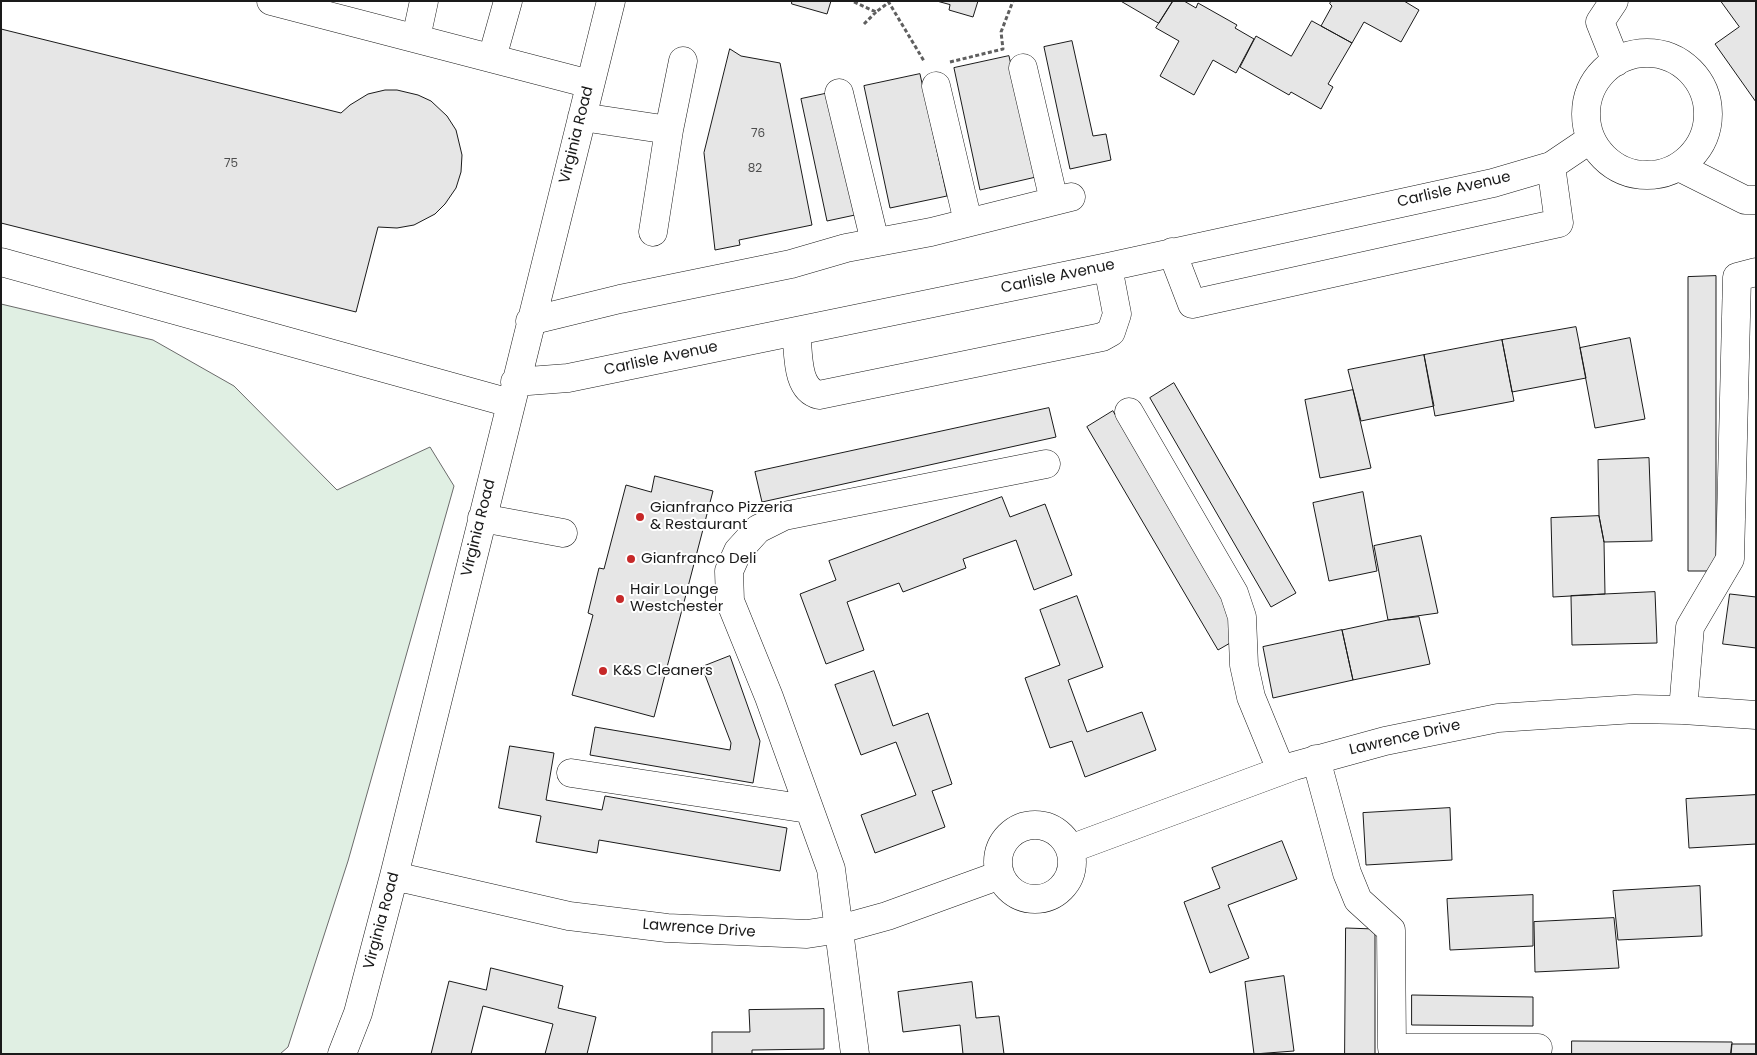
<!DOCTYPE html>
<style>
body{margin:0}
#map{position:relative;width:1757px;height:1055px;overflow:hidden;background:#fff;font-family:Poppins,sans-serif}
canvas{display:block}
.frame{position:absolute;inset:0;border:2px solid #1a1a1a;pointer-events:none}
</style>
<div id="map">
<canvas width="1757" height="1055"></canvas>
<div class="frame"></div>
</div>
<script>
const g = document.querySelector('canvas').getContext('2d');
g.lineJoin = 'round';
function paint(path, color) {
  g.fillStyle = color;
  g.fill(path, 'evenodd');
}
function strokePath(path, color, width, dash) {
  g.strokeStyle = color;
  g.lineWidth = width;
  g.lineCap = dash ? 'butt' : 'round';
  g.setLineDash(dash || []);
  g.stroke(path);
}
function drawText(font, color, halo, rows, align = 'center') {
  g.font = font + ' Poppins,sans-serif';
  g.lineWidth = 4;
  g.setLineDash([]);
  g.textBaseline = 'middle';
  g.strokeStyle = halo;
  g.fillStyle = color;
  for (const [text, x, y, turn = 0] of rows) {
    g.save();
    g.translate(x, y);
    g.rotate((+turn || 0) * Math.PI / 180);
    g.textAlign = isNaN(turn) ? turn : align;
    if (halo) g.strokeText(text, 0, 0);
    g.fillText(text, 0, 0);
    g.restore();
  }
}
const green = new Path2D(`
 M 1,304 L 153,340 L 234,386 L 337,490 L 430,447 L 454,486 L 348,861 L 288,1047 L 280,1054 L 1,1054 Z`);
paint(green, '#e0efe3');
strokePath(green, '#6a6a6a', 1);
const building = new Path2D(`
 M 792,1 L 831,1 L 827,14 L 792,4 Z
 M 937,1 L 978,1 L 973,17 L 949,10 L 950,5 Z
 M 1121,1 L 1173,1 L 1159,23 Z
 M 1173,1 L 1184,1 L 1196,8 L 1198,3 L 1237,25 L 1235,28 L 1254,39 L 1236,73 L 1213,60 L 1194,95 L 1160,76 L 1179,41 L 1156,28 Z
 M 1331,1 L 1404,1 L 1419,10 L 1401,42 L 1364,22 L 1352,43 L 1321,26 L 1332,6 L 1330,4 Z
 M 1721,1 L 1756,1 L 1756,102 L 1715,44 L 1739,27 Z
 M 1312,21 L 1352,43 L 1328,84 L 1333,87 L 1321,109 L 1291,92 L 1289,95 L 1240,67 L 1256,36 L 1291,56 Z
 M 1,29 L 341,113 L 350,105 L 368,94 L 385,90 L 397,90 L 418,95 L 431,101 L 447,116 L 456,130 L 462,155 L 461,172 L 456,188 L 445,204 L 435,214 L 414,225 L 397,228 L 378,227 L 356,312 L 1,223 Z
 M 1072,41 L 1093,136 L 1106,134 L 1111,160 L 1070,169 L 1044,47 Z
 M 730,49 L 741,56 L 780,63 L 812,225 L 739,240 L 740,245 L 715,250 L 704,153 Z
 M 1009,56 L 1036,177 L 980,190 L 954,68 Z
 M 920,74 L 947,196 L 890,208 L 864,86 Z
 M 829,93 L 855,215 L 827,221 L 801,99 Z
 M 1716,276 L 1716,571 L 1688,571 L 1688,277 Z
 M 1576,327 L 1586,378 L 1512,392 L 1502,340 Z
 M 1630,338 L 1645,419 L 1595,428 L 1580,348 Z
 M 1502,340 L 1514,401 L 1435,416 L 1424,355 Z
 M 1424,355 L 1434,406 L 1361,421 L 1348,370 Z
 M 1174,383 L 1296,593 L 1271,607 L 1150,398 Z
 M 1353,390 L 1371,468 L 1320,478 L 1305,400 Z
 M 1049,408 L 1056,437 L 762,502 L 755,472 Z
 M 1113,411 L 1236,621 L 1237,639 L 1218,650 L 1087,427 Z
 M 1649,458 L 1652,541 L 1604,542 L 1599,516 L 1598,460 Z
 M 655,476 L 713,491 L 654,717 L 572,695 L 593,615 L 588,613 L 599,568 L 604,569 L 626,485 L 651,492 Z
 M 1363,492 L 1377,571 L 1329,581 L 1313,503 Z
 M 1002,497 L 1010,517 L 1045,504 L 1072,575 L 1034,590 L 1016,540 L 963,559 L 966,568 L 903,592 L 899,583 L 847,602 L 864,650 L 826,664 L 800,594 L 836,580 L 829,561 Z
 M 1599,516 L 1604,542 L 1605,594 L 1553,597 L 1551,518 Z
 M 1421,536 L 1438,613 L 1388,620 L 1374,546 Z
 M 1655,592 L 1657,643 L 1572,645 L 1571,596 Z
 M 1730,594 L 1756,597 L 1756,648 L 1723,644 Z
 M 1077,596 L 1103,667 L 1068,680 L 1087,732 L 1142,712 L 1156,750 L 1085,777 L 1072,741 L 1050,748 L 1025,678 L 1060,665 L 1040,610 Z
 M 1419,617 L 1430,664 L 1353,680 L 1342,630 L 1388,620 Z
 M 1342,630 L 1353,680 L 1273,698 L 1263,647 Z
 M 730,656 L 760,741 L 753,783 L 590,755 L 595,727 L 730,750 L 731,743 L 702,667 Z
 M 874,671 L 893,726 L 928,713 L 952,784 L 932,791 L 945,827 L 875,853 L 861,815 L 916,795 L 896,742 L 861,755 L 835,685 Z
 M 510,746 L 554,753 L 546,800 L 602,810 L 605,796 L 787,828 L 780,871 L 599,840 L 597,853 L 536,842 L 541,816 L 499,808 Z
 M 1756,795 L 1756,844 L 1689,848 L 1686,799 Z
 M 1450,808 L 1452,860 L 1366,865 L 1363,813 Z
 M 1282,841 L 1297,879 L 1228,905 L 1249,958 L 1210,973 L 1184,902 L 1220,888 L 1212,868 Z
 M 1700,886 L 1702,936 L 1618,940 L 1613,891 Z
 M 1533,895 L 1533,946 L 1450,950 L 1447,899 Z
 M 1614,918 L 1619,968 L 1535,972 L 1534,922 Z
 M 1346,928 L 1375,929 L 1375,1054 L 1345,1054 Z
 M 491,968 L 563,986 L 558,1008 L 596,1017 L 587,1054 L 545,1054 L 553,1024 L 483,1006 L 471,1054 L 431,1054 L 449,981 L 486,990 Z
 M 1284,976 L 1294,1051 L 1254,1054 L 1245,982 Z
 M 972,982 L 976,1018 L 999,1016 L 1004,1054 L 963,1054 L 960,1025 L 903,1032 L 898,992 Z
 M 1412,995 L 1533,997 L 1533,1026 L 1412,1025 Z
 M 824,1009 L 824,1049 L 752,1050 L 752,1054 L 712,1054 L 712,1032 L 750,1032 L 749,1010 Z
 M 1572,1041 L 1732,1042 L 1732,1044 L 1731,1054 L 1572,1054 Z
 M 1732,1044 L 1756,1044 L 1756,1054 L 1731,1054 Z`);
paint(building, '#e6e6e6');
strokePath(building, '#1a1a1a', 1);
const minor = new Path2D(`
 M 271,1 L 590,84
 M 1614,1 L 1600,22 L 1616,62
 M 416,38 L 424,1
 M1586 114a61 61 0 1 1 122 0a61 61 0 1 1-122 0Z
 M 492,58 L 508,1
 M 1023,68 L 1054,201
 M 936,86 L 968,222
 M 839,93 L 875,242
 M 582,117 L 669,130 L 653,232
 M 669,130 L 683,61
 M 1679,167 L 1745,200 L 1756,200
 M 1172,252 L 1192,304 L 1559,223 L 1551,166
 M 1,262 L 510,403
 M 530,321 L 620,299 L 791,264 L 846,248 L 931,232 L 1071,197
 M 796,331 C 799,351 795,389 819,395 L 1102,337 L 1111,332 L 1117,314 L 1108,267
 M 515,382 L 568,378 L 1108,267 L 1493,183 L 1551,166 L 1591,139
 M 1129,412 L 1234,593 L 1242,617 L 1244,665 L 1251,697 L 1281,770
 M 482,518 L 563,533
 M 1683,710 L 1690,627 L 1730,559 L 1737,277 L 1756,272
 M 1316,759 L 1347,873 L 1358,900 L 1391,930 L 1392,1048 L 1538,1048
 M 571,773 L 808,809
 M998 862a37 37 0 1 1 74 0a37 37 0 1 1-74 0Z
 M 1070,849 L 1294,766 L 1385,741 L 1498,718 L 1635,709 L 1683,710 L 1756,715
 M 394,876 L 569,916 L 667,928 L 807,934 L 840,929 L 887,916 L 1000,875
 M 342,1054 L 358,1013 L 394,876 L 611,1
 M 855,1054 L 831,869 L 769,697 L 730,601 L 729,571 L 738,551 L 758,529 L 784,516 L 1046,464`);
strokePath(minor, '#1a1a1a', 29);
strokePath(new Path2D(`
 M 888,1 L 924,61
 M 854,2 L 876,12 L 888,3
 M 864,24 L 876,12
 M 950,62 L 1003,49 L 1001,32 L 1013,1`), '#5f5f5f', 3, [4, 2.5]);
strokePath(minor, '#fff', 28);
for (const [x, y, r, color] of [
 [640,517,5,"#c62828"],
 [631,559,5,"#c62828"],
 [620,599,5,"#c62828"],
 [603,671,5,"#c62828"]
]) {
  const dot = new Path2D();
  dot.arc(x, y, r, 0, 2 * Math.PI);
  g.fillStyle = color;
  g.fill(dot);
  strokePath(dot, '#fff', 2);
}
drawText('12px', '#4d4d4d', null, [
 ["76",758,134],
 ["75",231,164],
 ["82",755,169]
]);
drawText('15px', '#1a1a1a', '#fff', [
 ["Virginia Road",577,135,-76],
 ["Carlisle Avenue",1454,190,-13],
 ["Carlisle Avenue",1058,277,-12],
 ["Carlisle Avenue",661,359,-12],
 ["Virginia Road",479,528,-76],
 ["Lawrence Drive",1405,738,-13],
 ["Virginia Road",382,921,-75],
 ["Lawrence Drive",699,929,4]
]);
drawText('15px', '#1a1a1a', '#fff', [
 ["Gianfranco Pizzeria",650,508],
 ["& Restaurant",650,525],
 ["Gianfranco Deli",641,559],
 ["Hair Lounge",630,590],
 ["Westchester",630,607],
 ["K&S Cleaners",613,671]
], 'left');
</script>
